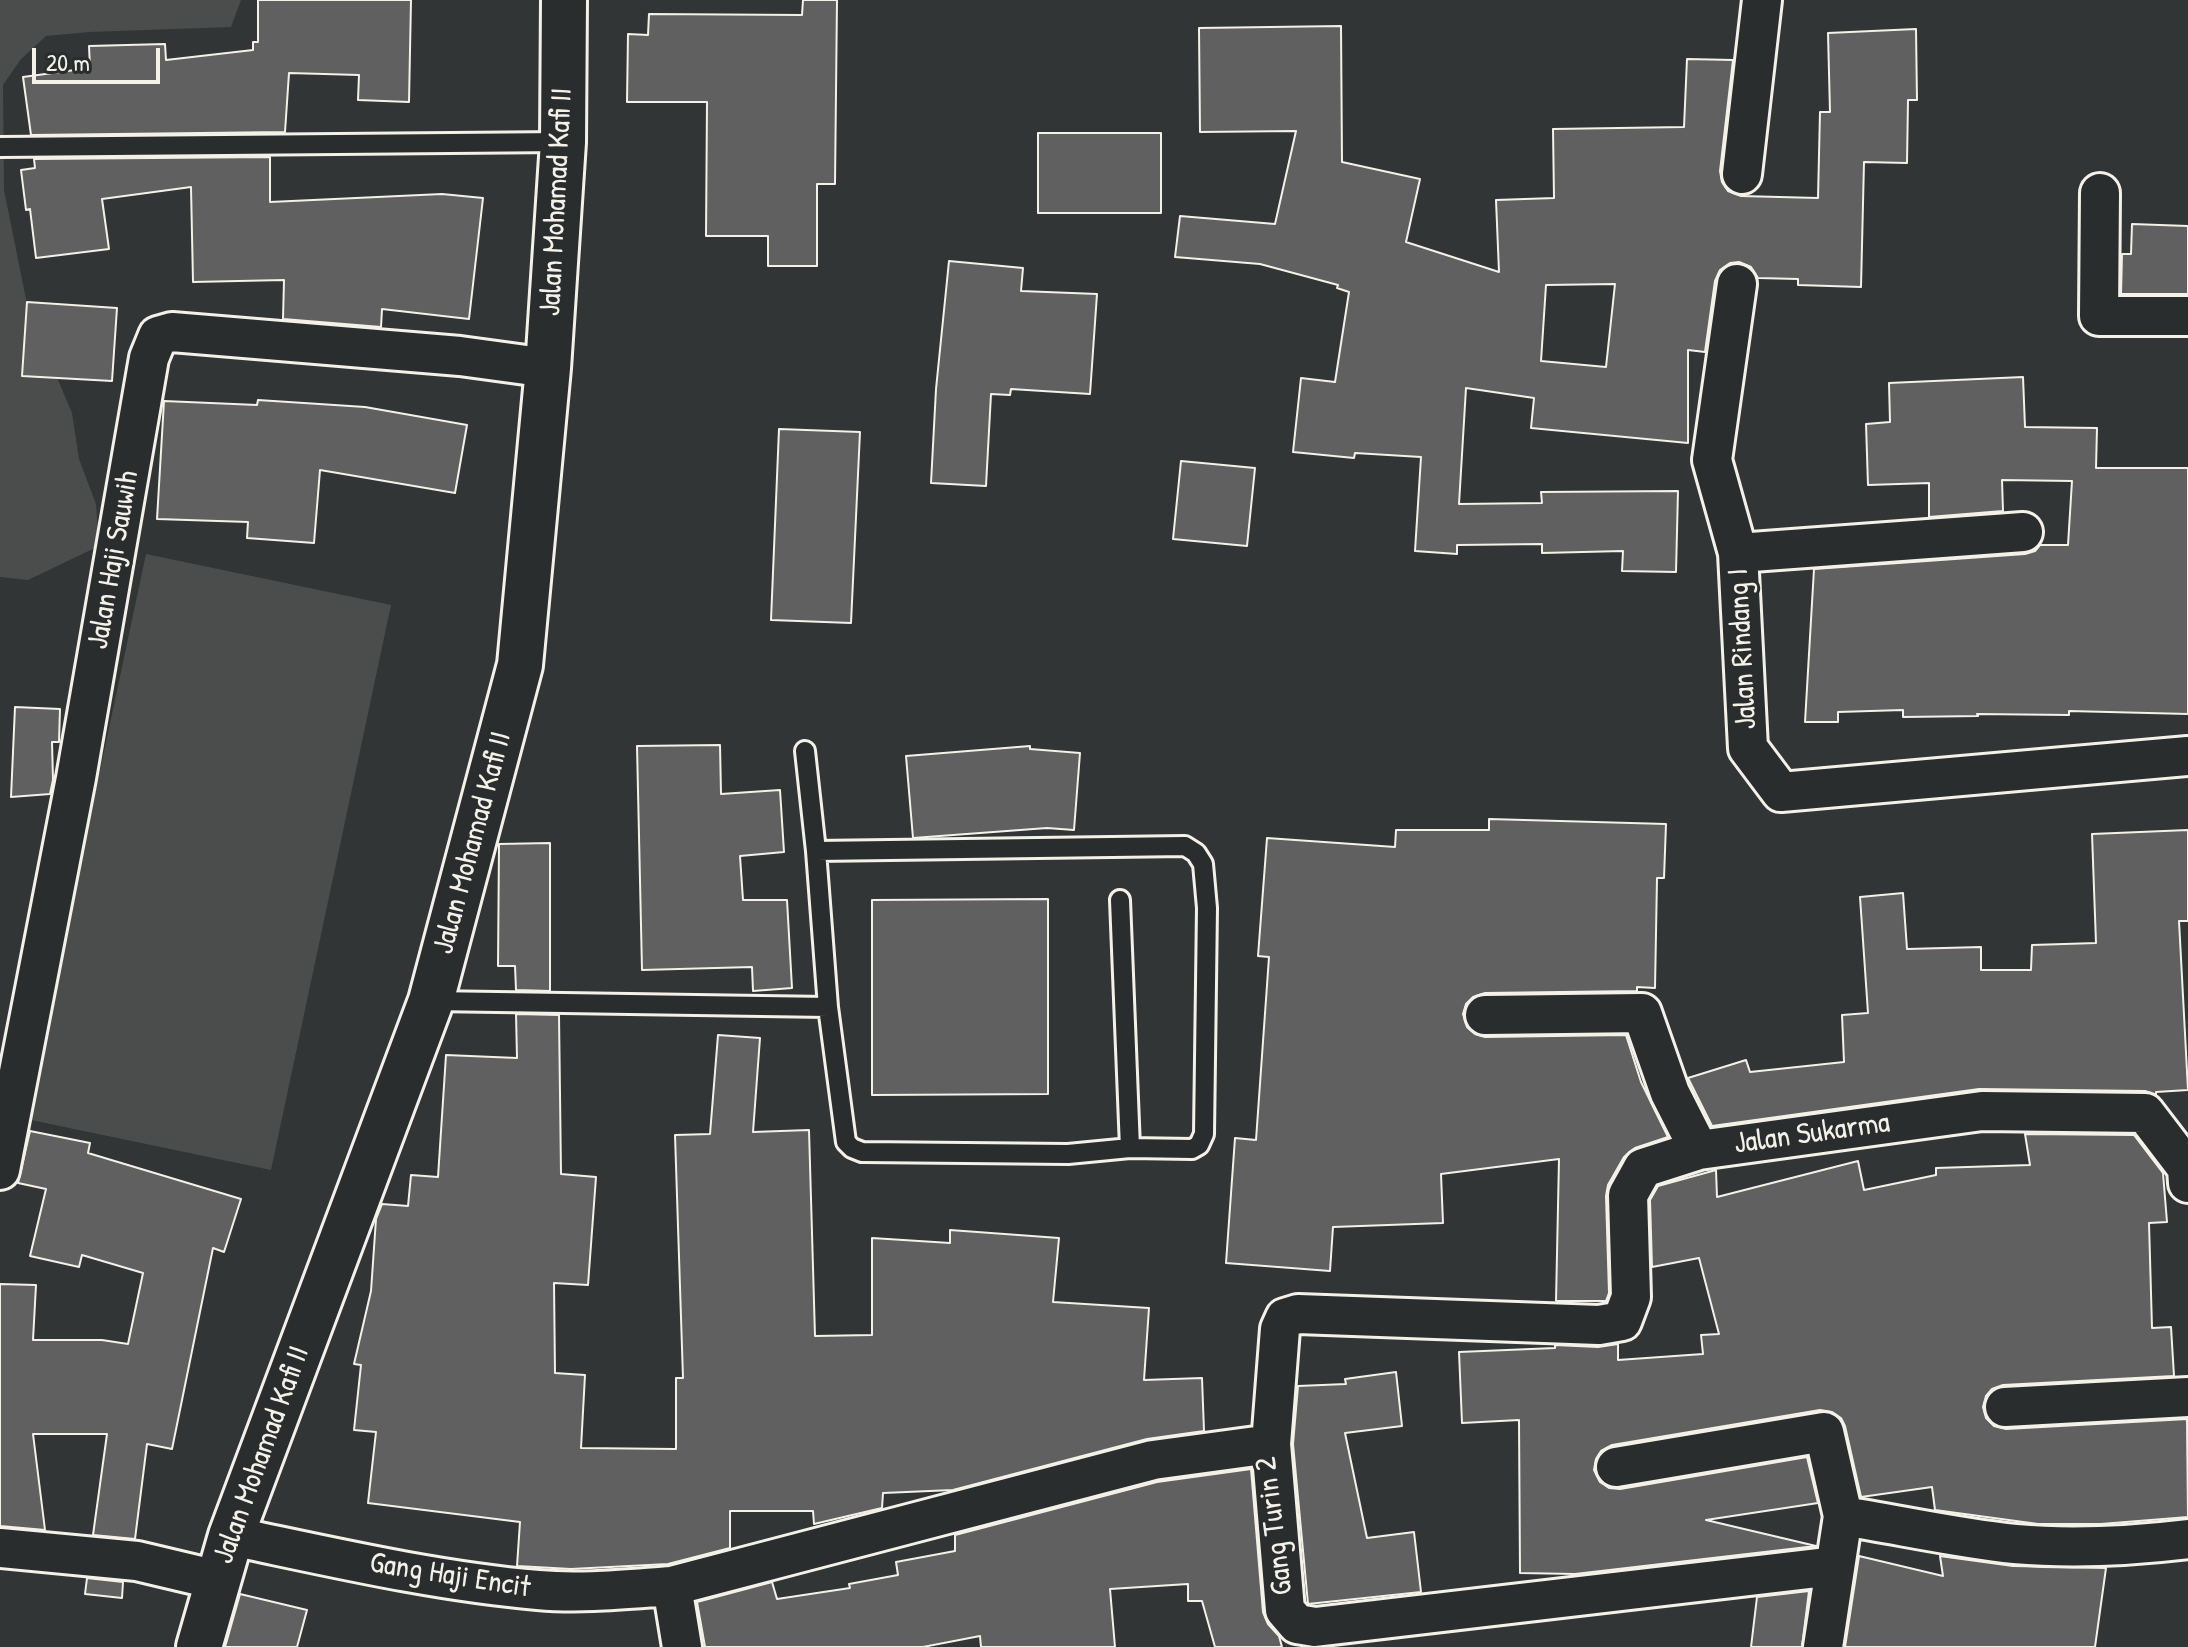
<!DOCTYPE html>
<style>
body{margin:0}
#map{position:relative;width:2188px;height:1647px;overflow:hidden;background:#323535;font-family:"Patrick Hand",sans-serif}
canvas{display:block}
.scale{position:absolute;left:32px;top:48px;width:128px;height:36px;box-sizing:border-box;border:4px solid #f4f1e8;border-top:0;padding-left:10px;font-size:24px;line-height:28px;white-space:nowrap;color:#f4f1e8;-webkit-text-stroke:6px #2a2d2e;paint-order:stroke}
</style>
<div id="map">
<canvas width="2188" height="1647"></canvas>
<div class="scale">20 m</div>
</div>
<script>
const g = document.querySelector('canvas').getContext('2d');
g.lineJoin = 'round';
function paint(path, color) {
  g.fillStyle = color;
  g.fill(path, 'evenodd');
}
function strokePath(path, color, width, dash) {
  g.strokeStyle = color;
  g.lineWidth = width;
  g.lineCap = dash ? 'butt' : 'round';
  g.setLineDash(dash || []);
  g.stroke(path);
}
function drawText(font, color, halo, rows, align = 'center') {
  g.font = font + ' "Patrick Hand",sans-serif';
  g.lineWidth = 6;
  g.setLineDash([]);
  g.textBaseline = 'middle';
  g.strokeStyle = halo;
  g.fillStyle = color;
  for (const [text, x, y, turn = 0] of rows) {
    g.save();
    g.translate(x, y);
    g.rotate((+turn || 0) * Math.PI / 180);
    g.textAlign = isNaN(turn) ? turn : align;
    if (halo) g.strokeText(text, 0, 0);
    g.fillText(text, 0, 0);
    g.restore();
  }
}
paint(new Path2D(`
 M 0,0 L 241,0 L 231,27 L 89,32 L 46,36 L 21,59 L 3,85 L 4,190 L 28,309 L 72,413 L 79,459 L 96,504 L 99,546 L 28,580 L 0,577 Z
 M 146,554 L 391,605 L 271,1170 L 26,1119 Z`), '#4b4d4c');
const building = new Path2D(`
 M 258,0 L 411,0 L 409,102 L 358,100 L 359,75 L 289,73 L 285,132 L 31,135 L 23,77 L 90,68 L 89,46 L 165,44 L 166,60 L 253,50 L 253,42 L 258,42 Z
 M 803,0 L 837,0 L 835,184 L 817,184 L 817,266 L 768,266 L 768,236 L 706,236 L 707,102 L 627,102 L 628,34 L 648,35 L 649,14 L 802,15 Z
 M 1341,26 L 1342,162 L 1420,179 L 1406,242 L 1499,272 L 1496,200 L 1554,198 L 1553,129 L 1684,127 L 1687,59 L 1733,60 L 1720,171 L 1722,182 L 1728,191 L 1741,196 L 1818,198 L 1820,112 L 1830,112 L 1828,33 L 1916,29 L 1917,100 L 1908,100 L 1907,163 L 1864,162 L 1861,287 L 1798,285 L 1798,279 L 1758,278 L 1751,267 L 1739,262 L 1730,263 L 1720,270 L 1715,281 L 1705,352 L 1688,350 L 1688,443 L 1531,428 L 1534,398 L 1466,388 L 1459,504 L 1542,503 L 1541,492 L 1678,491 L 1676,572 L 1622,571 L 1623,551 L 1542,553 L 1542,544 L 1457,545 L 1457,554 L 1415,551 L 1421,457 L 1355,453 L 1354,458 L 1293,452 L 1301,378 L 1335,382 L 1349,292 L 1337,288 L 1338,285 L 1260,264 L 1175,257 L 1180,216 L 1275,224 L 1296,131 L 1200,132 L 1199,28 ZM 1615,284 L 1606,367 L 1541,361 L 1546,285 Z
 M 1038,133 L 1161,133 L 1161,213 L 1038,213 Z
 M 270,157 L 270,202 L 442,194 L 483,198 L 469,319 L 382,309 L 381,327 L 283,319 L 284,280 L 193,282 L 191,187 L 102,199 L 109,249 L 36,258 L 30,209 L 26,210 L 21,170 L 35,168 L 34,159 Z
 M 2132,224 L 2188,226 L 2188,294 L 2121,294 L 2122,254 L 2131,254 Z
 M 949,261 L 1023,268 L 1021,291 L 1097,294 L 1090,394 L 1011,389 L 1010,395 L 991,394 L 986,486 L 931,483 L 936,389 Z
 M 27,302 L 117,308 L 112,381 L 22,376 Z
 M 2023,377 L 2025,427 L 2097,428 L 2096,468 L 2188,468 L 2188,714 L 2069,711 L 2069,715 L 1977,714 L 1978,716 L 1903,717 L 1903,710 L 1838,712 L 1838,722 L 1805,722 L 1814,569 L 2025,554 L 2035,551 L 2040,545 L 2068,545 L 2072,481 L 2002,480 L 2003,511 L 1929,517 L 1929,483 L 1868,485 L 1866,424 L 1890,422 L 1889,383 Z
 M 258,400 L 365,407 L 467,425 L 455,493 L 320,470 L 314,543 L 247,538 L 248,522 L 157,519 L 164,401 L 257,405 Z
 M 779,429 L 860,432 L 851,623 L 771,620 Z
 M 1181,461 L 1255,468 L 1247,546 L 1173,539 Z
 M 15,707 L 60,709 L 59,742 L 52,742 L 53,780 L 50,794 L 11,797 Z
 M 720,745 L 721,794 L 780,790 L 784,852 L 740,856 L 743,900 L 787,900 L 792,988 L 753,991 L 752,967 L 642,970 L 637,746 Z
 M 1030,746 L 1030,749 L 1080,753 L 1074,830 L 1047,828 L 913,838 L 906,756 Z
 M 1489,819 L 1666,824 L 1664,878 L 1657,878 L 1655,988 L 1637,987 L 1637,991 L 1485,993 L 1473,997 L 1466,1004 L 1463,1014 L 1467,1027 L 1475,1034 L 1485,1037 L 1626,1035 L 1641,1082 L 1668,1137 L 1635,1148 L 1624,1157 L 1608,1185 L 1606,1196 L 1609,1293 L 1606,1301 L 1556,1301 L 1559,1159 L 1441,1174 L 1443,1223 L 1333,1227 L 1330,1271 L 1226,1263 L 1235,1138 L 1256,1140 L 1269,957 L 1258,956 L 1267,838 L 1395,847 L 1396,830 L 1489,830 Z
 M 2188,830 L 2188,921 L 2179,921 L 2188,1090 L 2156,1092 L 2156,1095 L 2145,1091 L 1979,1089 L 1712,1126 L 1688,1078 L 1746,1060 L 1750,1072 L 1844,1062 L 1842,1015 L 1868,1013 L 1860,897 L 1903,893 L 1907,949 L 1981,947 L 1981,970 L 2031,970 L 2032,945 L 2096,943 L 2092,834 Z
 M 550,843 L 550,991 L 516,990 L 515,966 L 498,966 L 499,844 Z
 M 1048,899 L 1048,1094 L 872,1095 L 872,900 Z
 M 516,1014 L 559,1015 L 561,1174 L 596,1177 L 588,1285 L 554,1283 L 555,1373 L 585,1375 L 581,1448 L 676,1449 L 676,1378 L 683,1378 L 675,1135 L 710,1134 L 718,1035 L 760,1038 L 753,1132 L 809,1130 L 815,1336 L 872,1335 L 872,1238 L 950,1243 L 950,1230 L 1059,1238 L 1053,1302 L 1149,1308 L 1144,1380 L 1202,1378 L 1204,1431 L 1147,1439 L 953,1490 L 883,1493 L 882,1508 L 814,1524 L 813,1511 L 730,1511 L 730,1548 L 668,1564 L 571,1569 L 517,1566 L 520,1522 L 368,1503 L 376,1432 L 354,1430 L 361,1365 L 354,1364 L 371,1291 L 376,1219 L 382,1204 L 408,1206 L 411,1175 L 438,1177 L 446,1055 L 517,1058 Z
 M 30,1131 L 90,1143 L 88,1153 L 241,1199 L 224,1252 L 213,1248 L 172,1449 L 147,1444 L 135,1539 L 93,1535 L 107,1434 L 33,1434 L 45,1530 L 0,1526 L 0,1284 L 36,1285 L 33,1340 L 102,1340 L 128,1344 L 143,1273 L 82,1255 L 79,1267 L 30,1256 L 46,1189 L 18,1183 Z
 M 2025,1134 L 2134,1135 L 2163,1173 L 2167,1222 L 2149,1223 L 2152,1328 L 2171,1327 L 2174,1376 L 2003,1385 L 1992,1389 L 1986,1396 L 1983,1407 L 1986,1418 L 1994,1426 L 2006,1429 L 2187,1419 L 2188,1517 L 2101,1524 L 2038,1524 L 1935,1510 L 1932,1487 L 1861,1497 L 1845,1426 L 1841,1418 L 1832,1412 L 1820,1410 L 1612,1445 L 1601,1451 L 1596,1459 L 1594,1470 L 1600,1482 L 1609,1488 L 1620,1489 L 1807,1457 L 1818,1503 L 1706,1520 L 1816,1546 L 1575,1574 L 1520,1573 L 1519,1420 L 1462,1423 L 1459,1352 L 1555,1348 L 1555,1345 L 1598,1347 L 1618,1344 L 1618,1360 L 1703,1354 L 1701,1335 L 1719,1334 L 1699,1258 L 1652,1267 L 1650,1200 L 1658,1186 L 1716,1170 L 1717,1197 L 1858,1161 L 1864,1190 L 1936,1175 L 1936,1168 L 2030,1165 Z
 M 1396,1372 L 1402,1426 L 1345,1433 L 1367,1538 L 1414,1532 L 1421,1592 L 1308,1604 L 1293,1444 L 1298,1386 L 1346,1384 L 1345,1379 Z
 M 1251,1469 L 1263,1612 L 1268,1624 L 1279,1636 L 1282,1647 L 1215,1647 L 1202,1601 L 1188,1601 L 1188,1584 L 1110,1589 L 1115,1647 L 981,1647 L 980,1636 L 923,1647 L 705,1647 L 697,1602 L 772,1582 L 777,1599 L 850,1588 L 849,1584 L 898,1575 L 896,1562 L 955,1551 L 955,1535 L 1157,1482 Z
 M 1859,1556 L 1943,1576 L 1940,1556 L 2013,1566 L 2106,1568 L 2095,1647 L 1845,1647 Z
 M 87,1578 L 123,1582 L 122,1598 L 85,1594 Z
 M 1809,1591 L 1802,1647 L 1751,1647 L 1757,1597 Z
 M 240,1594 L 307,1610 L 297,1647 L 225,1647 Z`);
paint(building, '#5f605f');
strokePath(building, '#f4f1e8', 2);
const lane = new Path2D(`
 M 0,147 L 563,142
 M 805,751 L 816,851 L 828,1007 L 846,1142 L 852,1148 L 862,1152 L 1068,1154 L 1130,1148 L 1120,900
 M 816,851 L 1185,846 L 1196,853 L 1203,864 L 1207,908 L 1204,1134 L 1199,1145 L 1192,1149 L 1130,1148
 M 431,1001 L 828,1007`);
const street = new Path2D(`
 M 1742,174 L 1762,0
 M 2100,193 L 2099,316 L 2188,316
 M 1737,284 L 1712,460 L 1738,553 L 1748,748 L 1781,792 L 2188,756
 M 1738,553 L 2023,532
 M 1485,1015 L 1642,1013 L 1670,1093 L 1699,1150 L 1982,1111 L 2145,1113 L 2187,1168 L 2188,1183
 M 0,1170 L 76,778 L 149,358 L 158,336 L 172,332 L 460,356 L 548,368
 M 2005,1407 L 2188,1397
 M 1271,1444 L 1280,1329 L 1285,1318 L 1298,1314 L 1599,1325 L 1622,1321 L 1631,1297 L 1628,1195 L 1643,1168 L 1699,1150
 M 1616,1467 L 1824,1432 L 1843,1516 L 1823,1647
 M 1843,1516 C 1900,1525 1957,1538 2015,1544 C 2073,1549 2130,1546 2188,1539
 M 231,1536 C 332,1557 434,1581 538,1590 C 582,1594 628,1589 672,1586 L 1153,1460 L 1271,1444 L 1285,1610 L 1297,1624 L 1315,1627 L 1835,1566
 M 0,1548 L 137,1561 L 217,1580
 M 672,1586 L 682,1647`);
const secondary = new Path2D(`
 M 199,1647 L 231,1536 L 431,1001 L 520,665 L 548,368 L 563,142 L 564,0`);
strokePath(lane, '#f4f1e8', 24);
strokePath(street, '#f4f1e8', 44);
strokePath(secondary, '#f4f1e8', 50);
strokePath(lane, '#2a2d2e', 18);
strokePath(street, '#2a2d2e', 38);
strokePath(secondary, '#2a2d2e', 44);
drawText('30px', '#f4f1e8', '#2a2d2e', [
 ["Jalan Mohamad Kafi II",557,202,-87],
 ["Jalan Haji Sauwih",114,560,-80],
 ["Jalan Rindang I",1743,649,-93],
 ["Jalan Mohamad Kafi II",473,843,-75],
 ["Jalan Sukarma",1812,1134,-8],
 ["Jalan Mohamad Kafi II",262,1455,-70],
 ["Gang Turin 2",1275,1526,-97],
 ["Gang Haji Encit",450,1576,9]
]);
</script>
